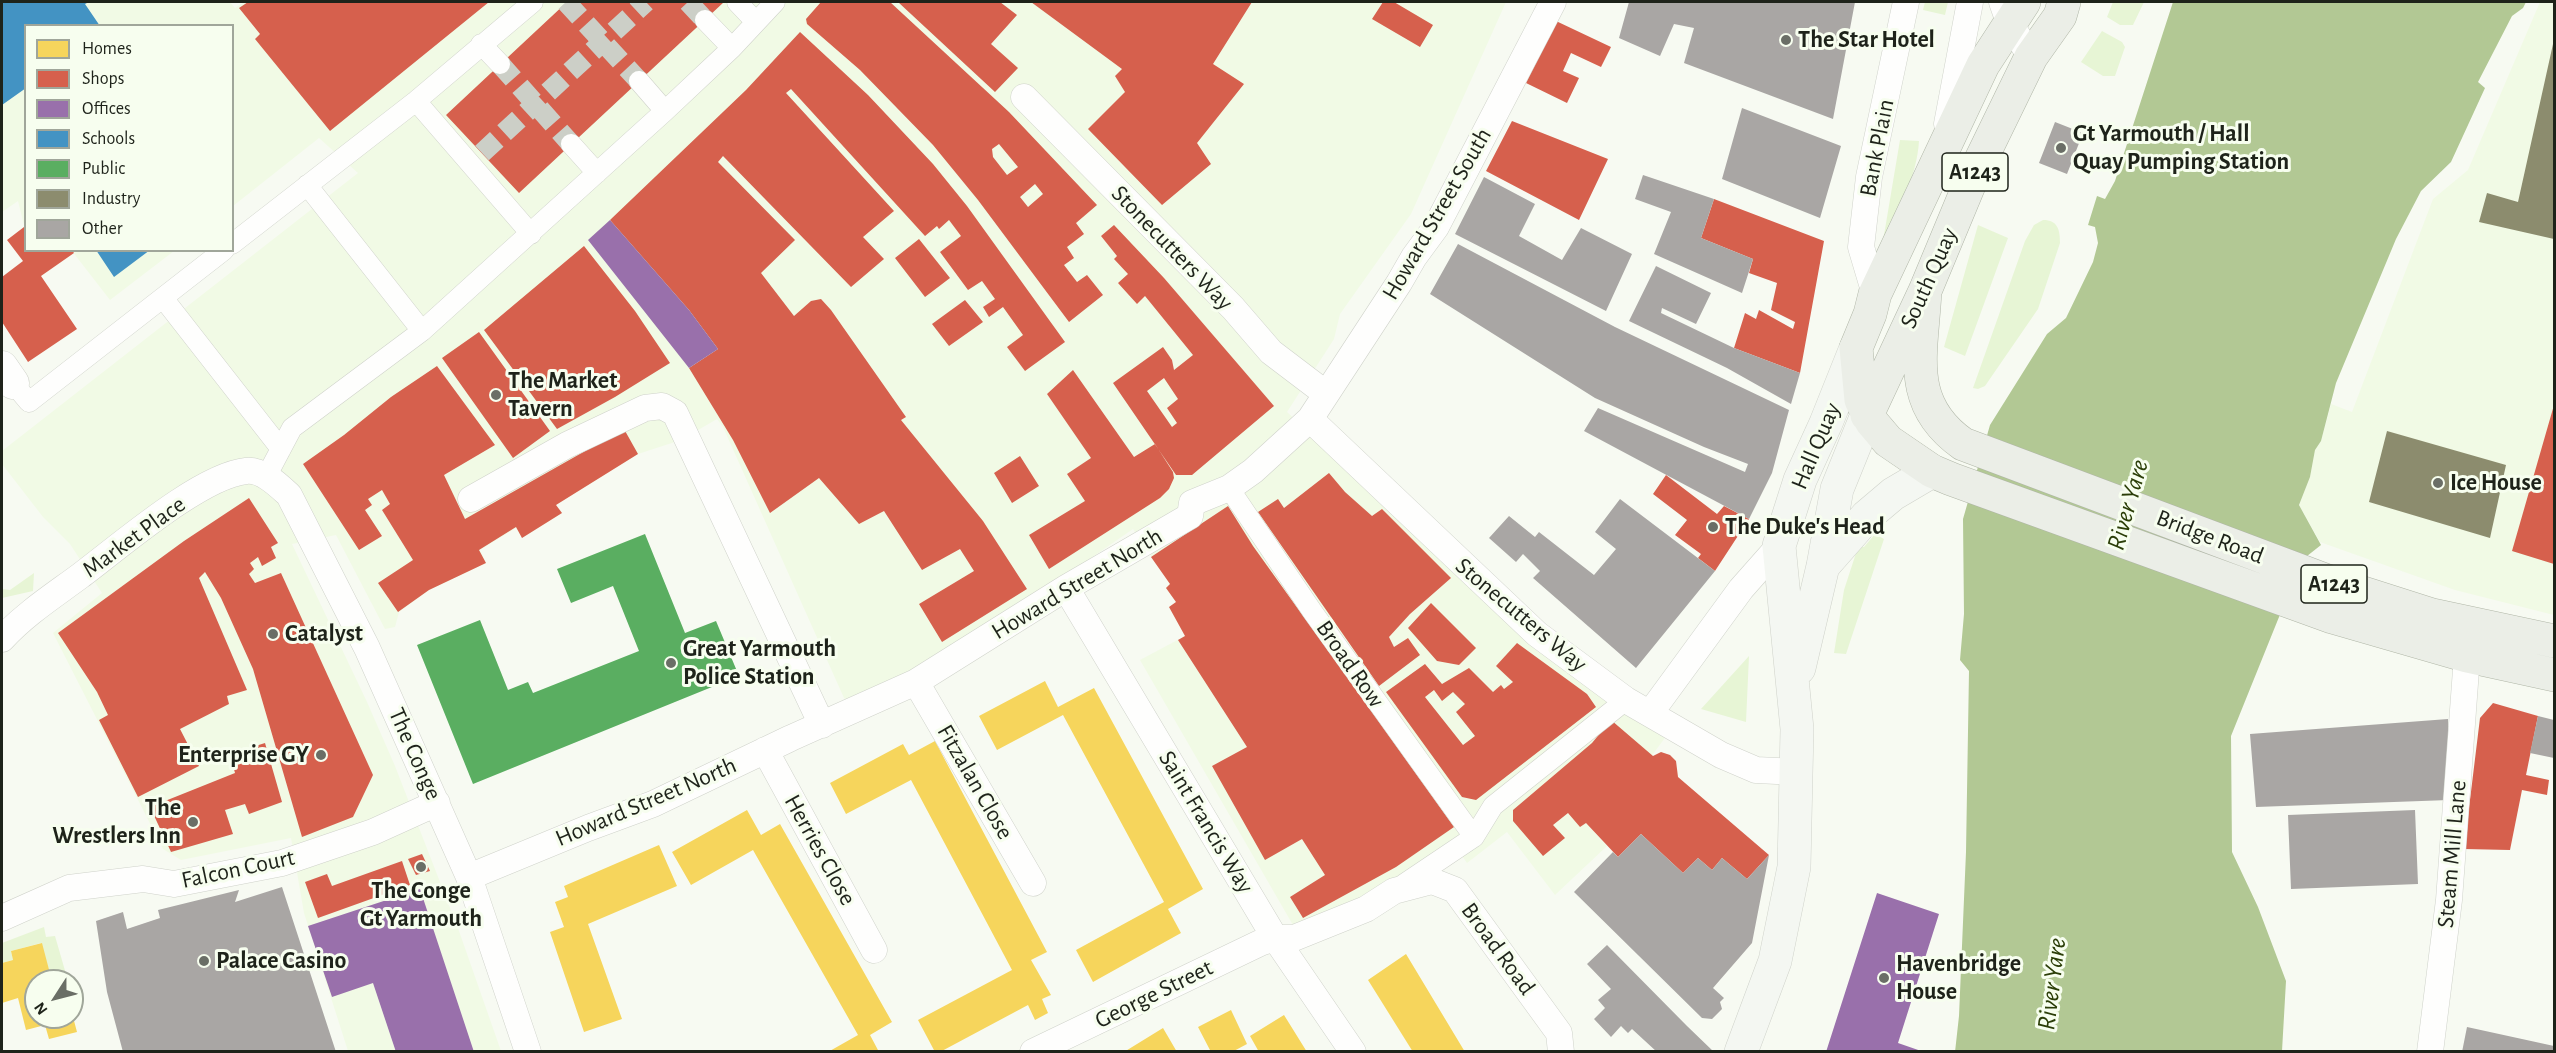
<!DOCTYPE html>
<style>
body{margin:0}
#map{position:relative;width:2556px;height:1053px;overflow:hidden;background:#f7faf2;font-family:"Alegreya Sans",sans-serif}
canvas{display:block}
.frame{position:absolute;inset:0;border:3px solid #1e231a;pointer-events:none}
.legend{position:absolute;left:24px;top:24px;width:210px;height:228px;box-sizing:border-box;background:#f7feef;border:2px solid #a0a69a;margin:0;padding:8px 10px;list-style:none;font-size:18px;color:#1e231a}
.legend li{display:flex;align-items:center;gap:12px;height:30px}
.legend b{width:30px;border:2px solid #a0a69a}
.north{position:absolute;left:24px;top:969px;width:60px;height:60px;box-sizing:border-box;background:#f7feef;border:2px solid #a0a69a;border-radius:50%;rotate:234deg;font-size:16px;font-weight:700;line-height:24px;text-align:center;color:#1e231a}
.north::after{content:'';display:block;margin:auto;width:21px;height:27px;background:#6a6e66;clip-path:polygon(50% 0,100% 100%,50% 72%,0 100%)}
</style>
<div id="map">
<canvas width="2556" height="1053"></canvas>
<div class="frame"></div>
<ul class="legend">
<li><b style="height:16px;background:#f6d55c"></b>Homes</li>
<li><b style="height:16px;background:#d6604d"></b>Shops</li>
<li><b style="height:16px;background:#9970ab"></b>Offices</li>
<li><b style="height:16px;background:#4393c3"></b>Schools</li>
<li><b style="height:16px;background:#5aae61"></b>Public</li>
<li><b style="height:16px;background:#8c8c6e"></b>Industry</li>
<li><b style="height:16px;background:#a9a6a4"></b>Other</li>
</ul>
<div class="north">N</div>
</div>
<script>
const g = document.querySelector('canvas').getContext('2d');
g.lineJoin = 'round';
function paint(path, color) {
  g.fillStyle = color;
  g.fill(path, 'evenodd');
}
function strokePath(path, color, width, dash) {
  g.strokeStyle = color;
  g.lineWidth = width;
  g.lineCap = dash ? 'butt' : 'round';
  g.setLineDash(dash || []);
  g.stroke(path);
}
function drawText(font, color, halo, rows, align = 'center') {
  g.font = font + ' "Alegreya Sans",sans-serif';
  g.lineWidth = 6;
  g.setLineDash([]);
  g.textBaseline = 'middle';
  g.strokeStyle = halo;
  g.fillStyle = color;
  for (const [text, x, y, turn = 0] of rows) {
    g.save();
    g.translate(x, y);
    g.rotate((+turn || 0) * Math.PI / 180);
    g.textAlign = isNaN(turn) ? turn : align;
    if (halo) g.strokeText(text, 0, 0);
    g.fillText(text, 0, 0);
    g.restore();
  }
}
paint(new Path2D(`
 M 2,2 L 230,2 L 235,8 L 244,2 L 1506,2 L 1411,214 L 1340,314 L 1334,339 L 1287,412 L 1315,438 L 1667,735 L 1631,784 L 1586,823 L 1607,846 L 1555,895 L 1507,832 L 1467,863 L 1451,840 L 1422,863 L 1309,933 L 1297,932 L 1140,660 L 1185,636 L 1169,607 L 1176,602 L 1166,588 L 1170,584 L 1133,529 L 1026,603 L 852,704 L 844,698 L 723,427 L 717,419 L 681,440 L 638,454 L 556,505 L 562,513 L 522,538 L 516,528 L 480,550 L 486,563 L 429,590 L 399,612 L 395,627 L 385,629 L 336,535 L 292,544 L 367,702 L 395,766 L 459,931 L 501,1051 L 348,1051 L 304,913 L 291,838 L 181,860 L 163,849 L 53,633 L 102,593 L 70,544 L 43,517 L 2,464 L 2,451 L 358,173 L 319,138 L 233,206 L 232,26 L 26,26 L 25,229 L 18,201 L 2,212 Z
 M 2540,2 L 2554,2 L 2554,615 L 2455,590 L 2320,542 L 2299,505 L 2310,477 L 2315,450 L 2321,441 L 2331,404 L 2352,412 L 2433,199 L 2468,170 Z
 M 72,251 L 174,251 L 110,300 Z`), '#f1fae5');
paint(new Path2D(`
 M 1925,2 L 1948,2 L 1945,15 L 1923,10 Z
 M 2113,2 L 2144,2 L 2133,25 L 2120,25 L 2107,17 Z
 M 2102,31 L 2122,42 L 2125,47 L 2115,76 L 2103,76 L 2081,62 Z
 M 1900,140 L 1919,141 C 1917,176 1899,210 1883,241 Z
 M 2043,220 C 2058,220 2060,230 2060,243 L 2038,309 L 1985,386 L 1978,389 L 1973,388 L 2025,241 L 2034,225 Z
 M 1978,225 L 2008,238 L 1965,356 L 1944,347 Z
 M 1875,534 L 1884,539 L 1846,654 L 1834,653 L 1844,590 L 1858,547 L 1864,547 Z
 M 34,573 L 33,591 L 2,598 L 2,589 L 10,590 Z
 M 1749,656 L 1746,722 L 1701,709 Z
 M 44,927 L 46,937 L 55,936 L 68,981 L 52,981 L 41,943 L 11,951 L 13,960 L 2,963 L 2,943 Z`), '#e7f5d5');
paint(new Path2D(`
 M 2173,2 L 2526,2 L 2523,8 L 2512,16 L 2478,82 L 2485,88 L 2451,162 L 2421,191 L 2396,239 L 2336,383 L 2321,441 L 2315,450 L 2310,477 L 2299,505 L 2321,545 L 2302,560 L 2231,736 L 2232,852 L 2258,907 L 2286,981 L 2282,1051 L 1955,1052 L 1959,1016 L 1966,852 L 1969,671 L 1960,660 L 1964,614 L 1963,519 L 1990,425 L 2047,334 L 2066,318 L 2093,262 L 2098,243 L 2095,227 L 2088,225 L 2097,196 L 2105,199 L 2115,181 Z`), '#b2c894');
paint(new Path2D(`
 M 1045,681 L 1058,707 L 1094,688 L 1203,889 L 1168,909 L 1181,933 L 1093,982 L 1076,950 L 1164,902 L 1063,715 L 997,750 L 979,716 Z
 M 935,741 L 1047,952 L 1031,960 L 1051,995 L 1042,999 L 1048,1013 L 1035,1020 L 1028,1005 L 940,1052 L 935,1052 L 918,1020 L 1012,970 L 911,780 L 846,814 L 830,783 L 903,744 L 909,755 Z
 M 747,810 L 761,835 L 780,824 L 892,1022 L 870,1035 L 879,1052 L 828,1052 L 858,1035 L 753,850 L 691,885 L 672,852 Z
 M 659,845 L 677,886 L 588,924 L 622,1019 L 584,1032 L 550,932 L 564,927 L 555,902 L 568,897 L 564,886 Z
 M 42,943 L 52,981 L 36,981 L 36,1017 L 73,1017 L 77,1032 L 49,1039 L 45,1025 L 26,1030 L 18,998 L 2,1003 L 2,963 L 13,960 L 11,951 Z
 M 1406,954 L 1465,1052 L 1413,1052 L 1368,980 Z
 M 1231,1010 L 1247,1044 L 1232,1052 L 1211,1052 L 1198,1027 Z
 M 1284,1015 L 1307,1052 L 1259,1052 L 1250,1036 Z
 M 1163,1028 L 1177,1052 L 1124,1052 Z`), '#f6d55c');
paint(new Path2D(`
 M 248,2 L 489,2 L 330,131 L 255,39 L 260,34 L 239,8 Z
 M 567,2 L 724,2 L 519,193 L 446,115 Z
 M 821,2 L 890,2 L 1009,112 L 1097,205 L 1076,223 L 1084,234 L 1067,247 L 1074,258 L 1064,265 L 1077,282 L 1087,275 L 1103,295 L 1069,322 L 978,200 L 933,145 L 860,70 L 807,24 L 806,19 ZM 999,144 L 1018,167 L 1007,175 L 993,157 L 992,149 ZM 1035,184 L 1043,194 L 1028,207 L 1020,197 Z
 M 898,2 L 1000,2 L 1017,15 L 991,44 L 1018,68 L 995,92 Z
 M 1031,2 L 1252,2 L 1213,64 L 1244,84 L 1197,143 L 1211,164 L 1162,205 L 1088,129 L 1125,92 L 1115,76 L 1122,69 Z
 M 1383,2 L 1394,2 L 1433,25 L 1420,47 L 1372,19 Z
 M 1556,21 L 1611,47 L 1601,67 L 1571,53 L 1563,71 L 1579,78 L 1567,103 L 1526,83 Z
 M 800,32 L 868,95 L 933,164 L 967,206 L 1065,342 L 1025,371 L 1007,347 L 1023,335 L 1003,307 L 989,317 L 983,307 L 995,299 L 982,281 L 968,290 L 940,252 L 961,236 L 949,220 L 939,229 L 937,226 L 925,236 L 791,89 L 786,93 L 894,211 L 863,237 L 884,259 L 851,287 L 723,156 L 718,162 L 795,240 L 761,273 L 794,316 L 811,301 L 821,299 L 831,310 L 906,417 L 901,420 L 983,521 L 1027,589 L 942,642 L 919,604 L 974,571 L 960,549 L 922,570 L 884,511 L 859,524 L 819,478 L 770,513 L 733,440 L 689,368 L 718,349 L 689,310 L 610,220 L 746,90 Z
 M 1512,121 L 1608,159 L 1579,220 L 1486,171 Z
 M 1714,199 L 1824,241 L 1800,373 L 1734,348 L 1745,313 L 1756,319 L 1759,310 L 1793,329 L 1795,322 L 1771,310 L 1777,283 L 1749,273 L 1753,259 L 1701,238 Z
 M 1114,225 L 1164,278 L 1274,406 L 1192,475 L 1176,475 L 1113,383 L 1163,347 L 1172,360 L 1174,370 L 1193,355 L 1145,296 L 1137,304 L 1118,283 L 1128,274 L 1114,259 L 1117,256 L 1101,236 ZM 1164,378 L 1178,399 L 1167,408 L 1177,423 L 1172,427 L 1147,391 Z
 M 24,227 L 26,250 L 72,250 L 74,253 L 41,276 L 77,329 L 28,362 L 2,322 L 2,277 L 23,261 L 7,240 Z
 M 919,239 L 950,278 L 925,297 L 895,258 Z
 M 584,246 L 635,311 L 670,363 L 615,397 L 557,429 L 484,330 Z
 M 965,300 L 983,322 L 949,346 L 932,324 Z
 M 479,332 L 550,431 L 513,458 L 442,358 Z
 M 437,366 L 495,445 L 444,475 L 465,519 L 624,429 L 638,454 L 556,505 L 562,513 L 522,538 L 516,527 L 479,550 L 486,563 L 429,590 L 398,612 L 378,583 L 413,560 L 382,510 L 390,504 L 382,490 L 368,499 L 372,505 L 365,510 L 382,536 L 359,550 L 303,464 L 344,435 L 391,397 Z
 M 1073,370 L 1134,457 L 1155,444 L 1173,472 L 1174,478 L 1169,489 L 1160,498 L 1049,569 L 1029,535 L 1085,501 L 1067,474 L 1091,458 L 1047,394 Z
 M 2554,405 L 2554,564 L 2512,551 Z
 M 1020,456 L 1039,486 L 1012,503 L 994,473 Z
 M 1329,473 L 1345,492 L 1372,516 L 1382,509 L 1451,578 L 1410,614 L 1389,637 L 1394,647 L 1408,638 L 1420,655 L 1379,686 L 1258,512 L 1278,499 L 1284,508 Z
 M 1666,475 L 1717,514 L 1724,506 L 1749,519 L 1715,571 L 1698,558 L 1701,554 L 1675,535 L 1687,520 L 1653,494 Z
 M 249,498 L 278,543 L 271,547 L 276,558 L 262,566 L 258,557 L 250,563 L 254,569 L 249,574 L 255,583 L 281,573 L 373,775 L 353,817 L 302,837 L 253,669 L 221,598 L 205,572 L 199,578 L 247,690 L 227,696 L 229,704 L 180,729 L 199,766 L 138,797 L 99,720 L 108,715 L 97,692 L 58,633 L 184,541 Z
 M 1228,506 L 1253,546 L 1454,827 L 1396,867 L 1303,918 L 1290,897 L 1325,875 L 1302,839 L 1265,860 L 1212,766 L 1247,747 L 1178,640 L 1185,636 L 1169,607 L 1176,602 L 1166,588 L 1170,584 L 1151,557 Z
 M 1431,603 L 1476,648 L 1459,665 L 1437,661 L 1408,628 Z
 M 1517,643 L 1587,694 L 1596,707 L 1476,800 L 1462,797 L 1386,692 L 1425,664 L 1442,684 L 1469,668 L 1493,692 L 1501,685 L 1504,689 L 1513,682 L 1496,666 ZM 1434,690 L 1442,701 L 1453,692 L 1465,704 L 1456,712 L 1475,736 L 1463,745 L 1425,697 Z
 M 2493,703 L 2538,716 L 2526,775 L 2549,780 L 2547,795 L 2522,790 L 2510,850 L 2464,849 L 2480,718 Z
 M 1611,720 L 1653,756 L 1661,752 L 1670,755 L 1676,761 L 1678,777 L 1769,855 L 1747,879 L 1722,858 L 1712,870 L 1698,858 L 1683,873 L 1641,834 L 1618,857 L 1586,823 L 1580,827 L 1568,813 L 1553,825 L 1565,838 L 1543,856 L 1513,821 L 1513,810 L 1592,743 Z
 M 265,743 L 282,802 L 249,814 L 245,804 L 225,810 L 233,834 L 171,852 L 150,807 L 235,773 L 230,754 Z
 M 422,854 L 430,871 L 416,875 L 408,859 Z
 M 402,861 L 410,885 L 318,918 L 305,882 L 327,874 L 332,886 Z`), '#d6604d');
paint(new Path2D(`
 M 610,220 L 689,310 L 718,349 L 689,368 L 588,240 Z
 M 420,889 L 474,1052 L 396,1052 L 373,983 L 332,997 L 308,926 Z
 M 1877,893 L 1939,914 L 1898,1043 L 1924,1052 L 1826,1052 Z`), '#9970ab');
paint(new Path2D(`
 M 2,2 L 89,2 L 85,4 L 100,26 L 26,26 L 26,88 L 2,105 Z
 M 96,250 L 150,250 L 114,277 Z`), '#4393c3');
paint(new Path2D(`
 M 645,534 L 685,633 L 716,621 L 739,676 L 473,784 L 417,645 L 480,620 L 508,690 L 528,682 L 533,693 L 639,651 L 613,586 L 571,603 L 557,569 Z`), '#5aae61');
paint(new Path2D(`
 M 2553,44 L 2554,44 L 2554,239 L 2479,222 L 2487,193 L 2518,202 Z
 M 2387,431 L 2506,465 L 2490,538 L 2369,502 Z`), '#8c8c6e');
paint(new Path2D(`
 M 1629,2 L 1855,2 L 1833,119 L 1684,63 L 1694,28 L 1674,24 L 1660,56 L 1619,38 Z
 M 1742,108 L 1841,146 L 1820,218 L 1722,179 Z
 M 2055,122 L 2083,133 L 2067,174 L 2039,163 Z
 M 1643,175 L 1714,199 L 1701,238 L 1753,259 L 1742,293 L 1654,254 L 1671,212 L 1635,199 Z
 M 1484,177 L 1535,204 L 1519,236 L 1562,260 L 1581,228 L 1632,254 L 1606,311 L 1455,234 Z
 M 1458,244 L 1615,327 L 1789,410 L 1772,473 L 1749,519 L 1584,431 L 1598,408 L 1745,472 L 1748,464 L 1704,447 L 1595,398 L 1430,294 Z
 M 1656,266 L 1711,293 L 1696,324 L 1662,308 L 1661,313 L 1734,348 L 1800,373 L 1791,404 L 1727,368 L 1629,321 Z
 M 1620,499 L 1715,571 L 1636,668 L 1533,578 L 1540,571 L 1523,554 L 1516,562 L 1489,538 L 1509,516 L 1535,537 L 1539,532 L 1594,575 L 1616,549 L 1595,532 Z
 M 2538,716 L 2554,720 L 2554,758 L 2530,753 Z
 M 2448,719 L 2449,800 L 2256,807 L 2250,734 Z
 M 2415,810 L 2418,884 L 2291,889 L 2288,815 Z
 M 1641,834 L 1683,873 L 1698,858 L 1712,870 L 1722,858 L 1747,879 L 1769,855 L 1752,943 L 1713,988 L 1724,998 L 1720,1002 L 1722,1009 L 1712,1019 L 1702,1018 L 1574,892 L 1613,852 L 1618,857 Z
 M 282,887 L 336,1052 L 123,1052 L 107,992 L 96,921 L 123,912 L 127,929 L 160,918 L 158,910 L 239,890 L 235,902 Z
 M 1607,945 L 1687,1026 L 1714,1052 L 1657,1052 L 1632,1029 L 1628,1033 L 1621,1026 L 1611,1037 L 1594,1019 L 1605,1008 L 1598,1000 L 1611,989 L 1587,964 Z
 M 2467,1027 L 2554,1046 L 2554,1052 L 2462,1052 Z`), '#a9a6a4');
strokePath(new Path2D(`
 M 566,2 L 639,81
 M 688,2 L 705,20
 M 500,64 L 571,144
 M 482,153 L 646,2`), '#cccfc7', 20, [20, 10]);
const pedestrian = new Path2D(`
 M 737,2 L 756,22
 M 705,20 L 732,48
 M 481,44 L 500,64
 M 639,81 L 665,111
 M 416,101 L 531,234
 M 571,144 L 597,173
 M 307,185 L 422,331
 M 232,244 L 416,101 L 533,2
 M 163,298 L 281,449
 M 13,383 L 29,402 L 224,250
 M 266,477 L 292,428 L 422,331 L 665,111 L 732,48 L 775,2
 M 1229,488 L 1312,611 L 1474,837
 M 1404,884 L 1474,837 L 1493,806 L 1626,700`);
const minor = new Path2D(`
 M 2002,2 L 2009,22 L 2031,57
 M 1024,97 L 1233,308 L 1271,352 L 1325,393
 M 1947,124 L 1970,2
 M 1875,294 L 1861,247 L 1869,177 L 1906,2
 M 1310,419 L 1537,634 L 1626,700 L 1721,755 L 1756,770 L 1798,772
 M 471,499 L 567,445 L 645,408 L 662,406 L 675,413 L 822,725
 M 1066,588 L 1275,938 L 1353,1052
 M 2,639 C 25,614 53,596 80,576 C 119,547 200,476 246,471 C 262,469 278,485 289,495 L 367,648 L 469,877 L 528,1052
 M 916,682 L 1033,883
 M 1651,712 L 1741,589 L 1779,546
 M 765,750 L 874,950
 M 469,877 L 588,828 L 653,804 L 791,738 L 916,682 L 1066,588 L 1190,516 L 1192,503 L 1229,488 L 1253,471 L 1310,419 L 1399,283 L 1414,257 L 1436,227 L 1553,2
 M 2,918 L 69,888 L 143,879 L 174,884 L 282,863 L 373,832 L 437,803
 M 1033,1052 L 1260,943 L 1275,938 L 1294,938 L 1366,909 L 1394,891 L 1432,881 L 1455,890 L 1559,1033 L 1561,1052
 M 2430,1052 L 2449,900 L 2467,656`);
const tertiary = new Path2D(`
 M 2,367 L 13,383`);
const secondary = new Path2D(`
 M 1823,566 L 1867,516 L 1893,494 L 1932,471
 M 1799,668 L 1823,566 L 1837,489 L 1867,415
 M 1741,1052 L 1775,961 L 1794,867 L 1797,729 L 1779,546 L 1800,480 L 1826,423 L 1856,348`);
const primary = new Path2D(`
 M 2024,2 L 1983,65 L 1875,294 L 1870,314 L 1856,348 L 1861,400 L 1871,421 L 1888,441 L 1932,471 L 1951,479 L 2332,617 L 2467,656 L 2554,675
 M 1925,291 C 1922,353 1905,403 1963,444 L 2338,585 L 2432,615 L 2554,641
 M 1867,415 L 1925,291 L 1972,178 L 2031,57 L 2060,16 L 2064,2`);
strokePath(pedestrian, '#cfd2ca', 21);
strokePath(minor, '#cfd2ca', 27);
strokePath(tertiary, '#cfd2ca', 33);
strokePath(secondary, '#cfd2ca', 34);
strokePath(primary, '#b0b6a7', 34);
strokePath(pedestrian, '#fefefd', 20);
strokePath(minor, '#fefefd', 26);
strokePath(tertiary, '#fefefd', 32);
strokePath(secondary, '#f4f7f2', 33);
strokePath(primary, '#ebeee7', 33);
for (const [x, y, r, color] of [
 [1786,40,6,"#6a6e66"],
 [2061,148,6,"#6a6e66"],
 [496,395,6,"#6a6e66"],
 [2438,483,6,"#6a6e66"],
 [1713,527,6,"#6a6e66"],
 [273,634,6,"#6a6e66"],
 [671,663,6,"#6a6e66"],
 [321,755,6,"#6a6e66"],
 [193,822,6,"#6a6e66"],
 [421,867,6,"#6a6e66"],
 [204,961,6,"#6a6e66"],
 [1884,978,6,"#6a6e66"]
]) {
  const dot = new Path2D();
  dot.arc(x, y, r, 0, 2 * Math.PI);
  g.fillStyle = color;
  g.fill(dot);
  strokePath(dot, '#f7feef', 2);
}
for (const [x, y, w] of [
 [1975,172,66],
 [2334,584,66]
]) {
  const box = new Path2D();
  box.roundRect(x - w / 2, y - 19, w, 38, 4.5);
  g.fillStyle = '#f7feef';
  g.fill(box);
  strokePath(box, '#1e231a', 1.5);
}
drawText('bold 22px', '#1e231a', null, [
 ["A1243",1975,172],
 ["A1243",2334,584]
]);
drawText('bold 24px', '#1e231a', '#f7feef', [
 ["The Star Hotel",1798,40],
 ["Gt Yarmouth / Hall",2073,134],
 ["Quay Pumping Station",2073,162],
 ["The Market",508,381],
 ["Tavern",508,409],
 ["Ice House",2450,483],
 ["The Duke's Head",1725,527],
 ["Catalyst",285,634],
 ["Great Yarmouth",683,649],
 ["Police Station",683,677],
 ["Enterprise GY",309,755,"right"],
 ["The",181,808,"right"],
 ["Wrestlers Inn",181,836,"right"],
 ["The Conge",421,891,"center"],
 ["Gt Yarmouth",421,919,"center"],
 ["Palace Casino",216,961],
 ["Havenbridge",1896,964],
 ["House",1896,992]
], 'left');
drawText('24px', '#1e231a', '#f7feef', [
 ["Bank Plain",1877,148,-79],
 ["Howard Street South",1437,214,-60],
 ["Stonecutters Way",1172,248,46],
 ["South Quay",1929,278,-66],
 ["Hall Quay",1816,446,-67],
 ["Market Place",134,537,-36],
 ["Bridge Road",2210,537,21],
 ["Howard Street North",1077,584,-31],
 ["Stonecutters Way",1521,615,40],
 ["Broad Row",1350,664,55],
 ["The Conge",415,754,66],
 ["Fitzalan Close",975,782,60],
 ["Howard Street North",646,802,-23],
 ["Saint Francis Way",1206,822,59],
 ["Herries Close",820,850,61],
 ["Steam Mill Lane",2452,854,-85],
 ["Falcon Court",238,869,-12],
 ["Broad Road",1498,949,54],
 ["George Street",1154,994,-26]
]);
drawText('italic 26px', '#2b3e08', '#f7feef', [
 ["River Yare",2128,505,-74],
 ["River Yare",2052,984,-83]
]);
</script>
